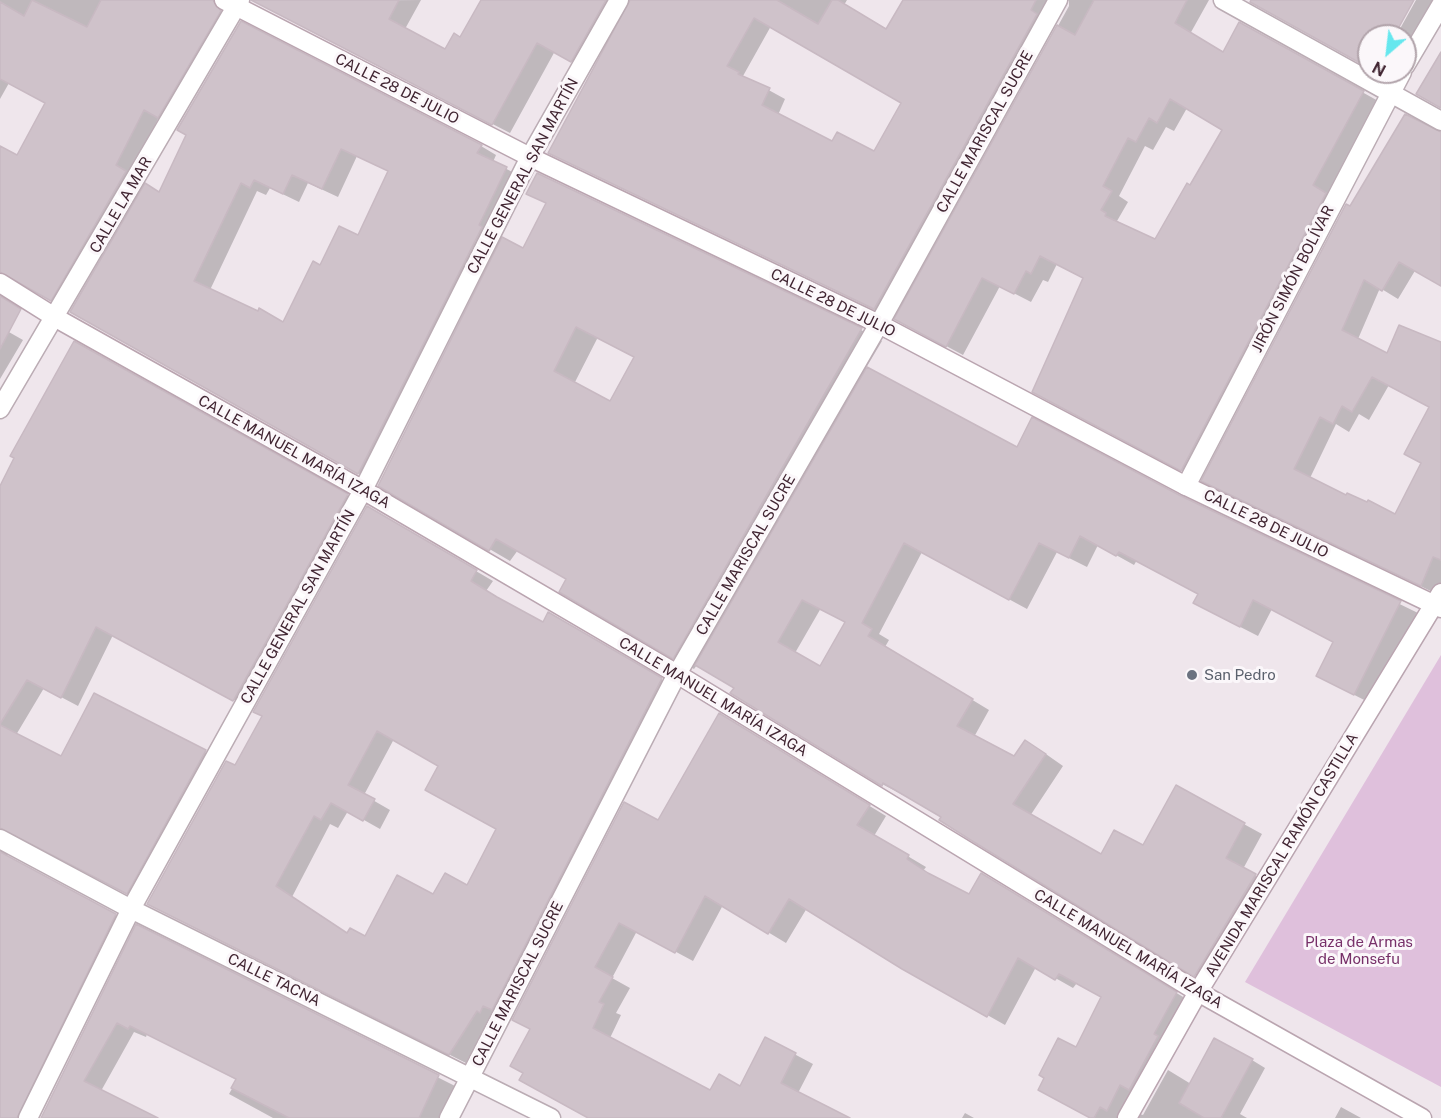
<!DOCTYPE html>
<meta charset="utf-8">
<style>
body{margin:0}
#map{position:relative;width:1441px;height:1118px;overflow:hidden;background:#efe6ec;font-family:"Public Sans",sans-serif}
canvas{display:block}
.north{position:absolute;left:1357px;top:24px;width:60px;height:60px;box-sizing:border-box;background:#fbf7fa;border:2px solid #b1a3aa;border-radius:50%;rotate:208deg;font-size:16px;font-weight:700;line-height:24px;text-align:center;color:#412532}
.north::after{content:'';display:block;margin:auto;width:21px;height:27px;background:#65e7ee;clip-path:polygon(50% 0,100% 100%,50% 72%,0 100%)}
</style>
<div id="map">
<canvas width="1441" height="1118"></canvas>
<div class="north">N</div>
</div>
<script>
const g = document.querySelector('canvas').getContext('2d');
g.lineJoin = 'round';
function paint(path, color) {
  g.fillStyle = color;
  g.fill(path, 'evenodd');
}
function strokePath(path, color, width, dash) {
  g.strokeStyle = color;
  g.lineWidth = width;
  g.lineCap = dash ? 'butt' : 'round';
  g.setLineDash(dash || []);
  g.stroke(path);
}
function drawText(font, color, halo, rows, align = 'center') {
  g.font = font + ' "Public Sans",sans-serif';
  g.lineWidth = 6;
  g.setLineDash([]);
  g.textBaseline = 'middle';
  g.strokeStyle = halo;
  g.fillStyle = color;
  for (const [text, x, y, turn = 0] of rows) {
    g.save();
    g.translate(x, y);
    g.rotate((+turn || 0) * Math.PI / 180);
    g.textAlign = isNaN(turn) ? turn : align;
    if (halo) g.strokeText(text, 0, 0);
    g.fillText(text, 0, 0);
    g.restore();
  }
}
paint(new Path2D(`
 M 1441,655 L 1441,1087 L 1245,982 Z`), '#dfc0dc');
paint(new Path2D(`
 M 0,0 L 223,0 L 217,11 L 234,20 L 172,125 L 159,117 L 66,308 L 0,265 L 0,148 L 18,157 L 47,103 L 9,83 L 0,99 Z
 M 421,0 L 405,29 L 446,51 L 461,39 L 482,0 L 630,0 L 588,70 L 555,51 L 510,133 L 254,1 Z
 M 630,0 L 847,0 L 844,5 L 887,31 L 905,0 L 1069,0 L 891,318 L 550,152 ZM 771,26 L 903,103 L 874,153 L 833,143 L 778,115 L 785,99 L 743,76 Z
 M 1069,0 L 1209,0 L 1190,34 L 1224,54 L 1240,24 L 1380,102 L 1198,479 L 1051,401 L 1084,278 L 1057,264 L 1048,282 L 1043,280 L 1031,302 L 1000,286 L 963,355 L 896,319 L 1069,6 ZM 1187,108 L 1224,129 L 1155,241 L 1117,221 L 1128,202 L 1119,196 L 1145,146 L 1153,150 L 1166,127 L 1174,131 Z
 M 1416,0 L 1436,0 L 1405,56 L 1405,36 L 1396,36 Z
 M 241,23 L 481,146 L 496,155 L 493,162 L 522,177 L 374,482 L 72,311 L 160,194 ZM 357,156 L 389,171 L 358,237 L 321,267 L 283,324 L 210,290 L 257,191 L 266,195 L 270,188 L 299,202 L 308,183 L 338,197 Z
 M 1378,72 L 1396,72 L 1392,80 Z
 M 1441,132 L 1441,284 L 1416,269 L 1398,299 L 1380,288 L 1358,339 L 1388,355 L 1441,343 L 1441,596 L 1219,489 L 1351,208 ZM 1389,385 L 1431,407 L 1423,463 L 1396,516 L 1347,497 L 1310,478 L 1336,424 L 1349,432 L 1359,414 L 1369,420 Z
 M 528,193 L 861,330 L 882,341 L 866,368 L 1018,449 L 1180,497 L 1418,613 L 1372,704 L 1335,685 L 1334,642 L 1272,609 L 1258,636 L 1213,613 L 1200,594 L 1137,560 L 1134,565 L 1098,545 L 1087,567 L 1057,552 L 1027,609 L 922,552 L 879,634 L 889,640 L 885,647 L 989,710 L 974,737 L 1015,758 L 1043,752 L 1063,766 L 1030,816 L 1101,856 L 1143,847 L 1176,787 L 1262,834 L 1243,869 L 1273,886 L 1212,985 L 943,816 L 882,784 L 736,687 L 697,665 L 694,669 L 561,591 L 568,579 L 518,550 L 510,561 L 380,485 L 523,250 L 547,204 ZM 598,337 L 635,357 L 611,403 L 574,384 ZM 821,608 L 847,622 L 821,668 L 795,653 Z
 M 0,327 L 23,340 L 0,379 Z
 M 75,343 L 364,505 L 251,709 L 113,635 L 78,706 L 44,688 L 16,735 L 62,758 L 95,695 L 222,761 L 144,902 L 24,838 L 12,838 L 6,844 L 7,855 L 10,859 L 132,925 L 37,1118 L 0,1118 L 0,489 Z
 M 368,508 L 493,581 L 486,591 L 543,624 L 549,614 L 678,689 L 471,1058 L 469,1057 L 466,1063 L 149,904 L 236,767 ZM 394,739 L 440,766 L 498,829 L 467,887 L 434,896 L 365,938 L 348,934 L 292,897 L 330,824 L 338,828 L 348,811 L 380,829 L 390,810 L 364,795 Z
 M 737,725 L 886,816 L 874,836 L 926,867 L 923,871 L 969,896 L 999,885 L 1193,1003 L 1166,1067 L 1140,1114 L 1143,1115 L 1168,1070 L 1191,1084 L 1252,1060 L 1265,1068 L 1240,1114 L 1247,1118 L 1092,1118 L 1077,1049 L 1103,997 L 1077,983 L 1073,988 L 1036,967 L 1005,1025 L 902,967 L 807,908 L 786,943 L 723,905 L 693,961 L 637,931 L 612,978 L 630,988 L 616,1013 L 621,1015 L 610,1038 L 711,1092 L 741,1088 L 766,1039 L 813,1064 L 798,1093 L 845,1118 L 591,1118 L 525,1073 L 531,1030 L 514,1020 L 658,822 Z
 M 137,926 L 455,1086 L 440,1118 L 273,1118 L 229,1094 L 237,1080 L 147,1034 L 146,1037 L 134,1032 L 101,1091 L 155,1118 L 42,1118 Z
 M 1341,1107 L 1361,1118 L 1335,1118 Z
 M 965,1113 L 974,1118 L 962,1118 Z`), '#0003');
const building = new Path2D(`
 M 32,0 L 87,27 L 101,0 L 213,0 L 221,11 L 158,118 L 144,110 L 116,165 L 126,171 L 51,301 L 0,272 L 0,146 L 17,155 L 45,103 L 0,79 L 0,2 L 24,16 Z
 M 251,0 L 399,0 L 389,19 L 445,49 L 454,33 L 460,37 L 481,0 L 606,0 L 571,62 L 537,43 L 492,125 Z
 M 630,0 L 777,0 L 818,24 L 832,0 L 838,0 L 886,29 L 903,0 L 1036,0 L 1031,10 L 1037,14 L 874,309 L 548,153 ZM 754,18 L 901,103 L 874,151 L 837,132 L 832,141 L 762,105 L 770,88 L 738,74 L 739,72 L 727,66 Z
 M 1094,0 L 1187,0 L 1175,23 L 1223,52 L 1239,22 L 1364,91 L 1313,185 L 1326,193 L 1181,471 L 1032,392 L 1083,278 L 1040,256 L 1031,274 L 1026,271 L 1014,294 L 982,278 L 946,347 L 894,319 L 1057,25 L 1075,35 ZM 1170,99 L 1222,130 L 1190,185 L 1187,183 L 1155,239 L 1105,216 L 1106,213 L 1101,210 L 1112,191 L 1103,186 L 1128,138 L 1136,142 L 1149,118 L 1157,123 Z
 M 1251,0 L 1414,0 L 1394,36 L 1369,36 L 1369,68 L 1250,2 Z
 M 241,21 L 482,145 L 477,153 L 507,167 L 479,225 L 482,227 L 358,474 L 70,312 L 145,183 L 159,192 L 186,135 L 177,130 ZM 341,149 L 388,171 L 358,235 L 339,226 L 320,265 L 313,261 L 283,322 L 259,308 L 258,311 L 194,281 L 241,183 L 250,188 L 254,180 L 283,194 L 292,175 L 322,189 Z
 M 1441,52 L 1441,108 L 1416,94 Z
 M 1405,114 L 1441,132 L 1441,286 L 1399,262 L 1382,291 L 1364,280 L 1342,330 L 1387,353 L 1399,325 L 1441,342 L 1441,560 L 1433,557 L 1421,586 L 1201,481 L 1346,204 L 1350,206 ZM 1372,377 L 1429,407 L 1404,454 L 1421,463 L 1395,514 L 1368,500 L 1367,502 L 1347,493 L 1346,495 L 1294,469 L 1320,417 L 1333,424 L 1342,406 L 1352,412 Z
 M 537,173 L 862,328 L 673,659 L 559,592 L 566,579 L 496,539 L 489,551 L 378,486 L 502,237 L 523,248 L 546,203 L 526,194 ZM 576,327 L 634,357 L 610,401 L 554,371 Z
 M 0,296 L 21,309 L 0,349 Z
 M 74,341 L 348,494 L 233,701 L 96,627 L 61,698 L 27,680 L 0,724 L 0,486 L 14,458 L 10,456 Z
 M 867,367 L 1017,447 L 1032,417 L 1181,496 L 1401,601 L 1354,695 L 1316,676 L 1333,642 L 1253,600 L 1240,627 L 1193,603 L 1198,594 L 1119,552 L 1116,556 L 1080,536 L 1069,558 L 1039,543 L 1009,600 L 904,543 L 862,623 L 872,629 L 868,636 L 973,699 L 957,726 L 1014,756 L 1025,740 L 1046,754 L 1013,804 L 1101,854 L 1114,830 L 1143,845 L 1176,785 L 1245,823 L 1226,858 L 1256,874 L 1194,977 L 969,839 L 939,820 L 941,817 L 883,783 L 882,786 L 730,693 L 734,688 L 695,665 ZM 802,600 L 845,622 L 820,666 L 778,642 Z
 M 367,506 L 477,570 L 471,581 L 497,597 L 543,622 L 548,612 L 662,678 L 492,1010 L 483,1006 L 480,1013 L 477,1011 L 449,1055 L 147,904 L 226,761 L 235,765 L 262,716 L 253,712 ZM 377,731 L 438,766 L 425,790 L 496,829 L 467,885 L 445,873 L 433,894 L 397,875 L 365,936 L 350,928 L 347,933 L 276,886 L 314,816 L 321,820 L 331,803 L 363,821 L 375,799 L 348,785 Z
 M 94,693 L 206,750 L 127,894 L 0,828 L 0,725 L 61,756 Z
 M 719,713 L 870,805 L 857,825 L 909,855 L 907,859 L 928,873 L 969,894 L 981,873 L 1177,992 L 1154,1034 L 1158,1036 L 1129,1090 L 1120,1085 L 1107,1111 L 1100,1107 L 1094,1118 L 1090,1118 L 1038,1090 L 1044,1078 L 1039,1075 L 1058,1038 L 1076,1047 L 1101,997 L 1059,974 L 1055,980 L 1018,958 L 987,1017 L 902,969 L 789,899 L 768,934 L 705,896 L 675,953 L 619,923 L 595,967 L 613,977 L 599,1002 L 604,1004 L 593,1028 L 710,1090 L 719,1074 L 740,1086 L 765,1037 L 796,1053 L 781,1083 L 850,1118 L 588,1118 L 519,1080 L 523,1073 L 510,1066 L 530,1029 L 512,1020 L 624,802 L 658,820 Z
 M 0,852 L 116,914 L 17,1118 L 0,1118 Z
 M 136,924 L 439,1075 L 419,1118 L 289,1118 L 231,1088 L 236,1079 L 130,1026 L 128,1029 L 117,1023 L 84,1081 L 158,1118 L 41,1118 Z
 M 1214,1038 L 1253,1059 L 1221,1118 L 1204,1118 L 1179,1103 Z`);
paint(building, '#cfc2ca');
strokePath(building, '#c8b9c2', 1.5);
const street = new Path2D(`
 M 1223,0 L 1441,121
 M 1405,66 L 1441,5
 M 0,409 L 240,0
 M 1186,486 L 1402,72
 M 0,839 L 131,909 L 551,1118
 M 28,1118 L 131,909 L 363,490 L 530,157 L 619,0
 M 449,1118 L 677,674 L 879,324 L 1058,0`);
const secondary = new Path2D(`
 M 224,0 L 530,157 L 879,324 L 1186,486 L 1441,608
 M 0,283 L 56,318 L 363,490 L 677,674 L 1198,992 L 1422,1118
 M 1127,1118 L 1198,992 L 1441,593`);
strokePath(street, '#bbacb4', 21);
strokePath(secondary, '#baa5b0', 21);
strokePath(street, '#fff', 18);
strokePath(secondary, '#fff', 18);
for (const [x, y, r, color] of [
 [1192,675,6,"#6b7280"]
]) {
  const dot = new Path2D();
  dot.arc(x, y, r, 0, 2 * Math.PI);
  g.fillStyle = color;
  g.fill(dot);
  strokePath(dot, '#fbf7fa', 2);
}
drawText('15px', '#412532', '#fbf7fa', [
 ["CALLE 28 DE JULIO",397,89,27],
 ["CALLE MARISCAL SUCRE",985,132,-61],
 ["CALLE GENERAL SAN MARTÍN",523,176,-62],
 ["CALLE LA MAR",121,205,-60],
 ["JIRÓN SIMÓN BOLÍVAR",1293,279,-63],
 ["CALLE 28 DE JULIO",833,303,26],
 ["CALLE MANUEL MARÍA IZAGA",294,452,29],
 ["CALLE 28 DE JULIO",1266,524,26],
 ["CALLE MARISCAL SUCRE",746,555,-60],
 ["CALLE GENERAL SAN MARTÍN",298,607,-61],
 ["CALLE MANUEL MARÍA IZAGA",713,697,31],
 ["AVENIDA MARISCAL RAMÓN CASTILLA",1282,855,-59],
 ["CALLE MANUEL MARÍA IZAGA",1128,949,31],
 ["CALLE TACNA",274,980,26],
 ["CALLE MARISCAL SUCRE",518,984,-63]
]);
drawText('15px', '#5b616d', '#fbf7fa', [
 ["San Pedro",1204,675]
], 'left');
drawText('15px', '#773069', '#fbf7fa', [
 ["Plaza de Armas",1359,942],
 ["de Monsefu",1359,959]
]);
</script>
